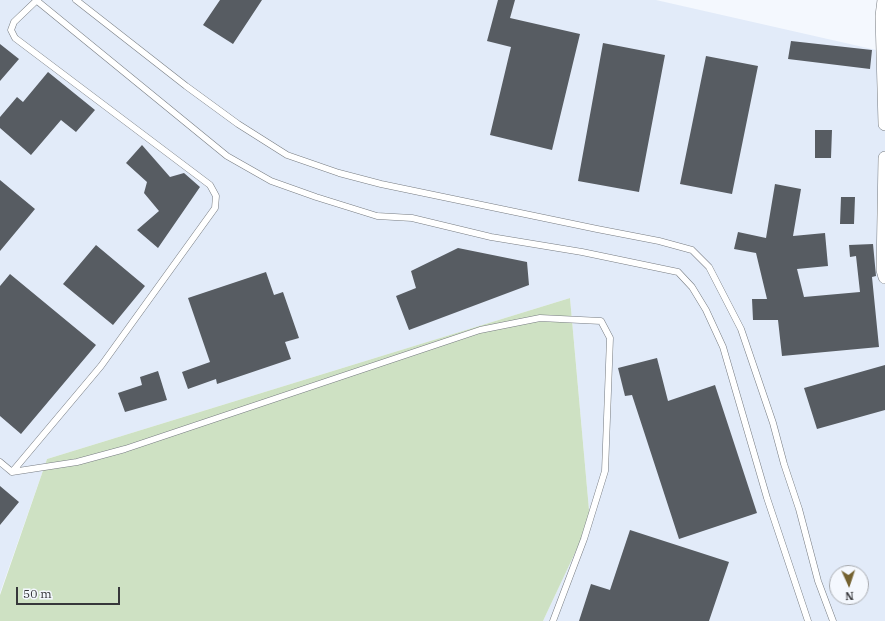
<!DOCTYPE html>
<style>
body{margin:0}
#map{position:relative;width:885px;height:621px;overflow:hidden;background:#f4f8fe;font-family:"IBM Plex Serif",serif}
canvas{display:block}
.north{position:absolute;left:829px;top:565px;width:40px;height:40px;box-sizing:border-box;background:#f4f8fe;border:1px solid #a8abb0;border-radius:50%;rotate:177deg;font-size:11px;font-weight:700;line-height:16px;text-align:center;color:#36373a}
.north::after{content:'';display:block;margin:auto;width:14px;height:18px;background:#746231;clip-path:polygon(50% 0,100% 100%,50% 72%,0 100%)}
.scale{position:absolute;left:16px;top:587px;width:104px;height:18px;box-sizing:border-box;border:2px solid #36373a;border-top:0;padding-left:5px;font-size:12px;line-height:14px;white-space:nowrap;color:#36373a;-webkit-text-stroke:3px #f4f8fe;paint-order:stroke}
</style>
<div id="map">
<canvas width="885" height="621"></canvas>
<div class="north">N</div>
<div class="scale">50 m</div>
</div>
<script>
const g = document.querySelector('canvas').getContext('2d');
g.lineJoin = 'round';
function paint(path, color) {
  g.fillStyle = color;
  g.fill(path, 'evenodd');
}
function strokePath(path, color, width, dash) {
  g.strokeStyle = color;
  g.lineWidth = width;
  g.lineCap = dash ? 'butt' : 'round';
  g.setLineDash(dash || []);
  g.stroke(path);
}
paint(new Path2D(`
 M 0,0 L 656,0 L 885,52 L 885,621 L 543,621 L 590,521 L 570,298 L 47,459 L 0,593 ZM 837,573 L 861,573 L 861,597 L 837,597 Z`), '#e2ebf9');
paint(new Path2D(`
 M 570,298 L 590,521 L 543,621 L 0,621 L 0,595 L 47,459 Z`), '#cee1c3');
paint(new Path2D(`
 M 220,0 L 262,0 L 233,44 L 203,25 Z
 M 498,0 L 515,0 L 510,18 L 580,34 L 552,150 L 490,135 L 511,47 L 487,41 Z
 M 791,41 L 872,50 L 870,69 L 788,59 Z
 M 603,43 L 665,55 L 639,192 L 578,181 Z
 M 0,44 L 19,59 L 0,81 Z
 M 706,56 L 758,66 L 732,194 L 680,184 Z
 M 48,72 L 95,110 L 76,132 L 61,120 L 31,155 L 0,128 L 0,117 L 17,97 L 23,102 Z
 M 815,130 L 832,130 L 831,158 L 815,158 Z
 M 142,145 L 170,177 L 184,173 L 200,187 L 158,248 L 137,230 L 159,211 L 144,193 L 147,182 L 126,163 Z
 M 0,180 L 35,209 L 0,251 Z
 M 775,184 L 801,189 L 793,236 L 825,233 L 828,266 L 797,269 L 804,297 L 860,292 L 856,256 L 850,257 L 849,245 L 873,244 L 876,276 L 872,277 L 879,347 L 782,356 L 778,320 L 753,320 L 752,299 L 767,299 L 756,253 L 734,249 L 738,232 L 766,238 Z
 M 841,197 L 855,197 L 854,224 L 840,224 Z
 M 96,245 L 145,286 L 113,325 L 63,284 Z
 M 458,248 L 527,262 L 529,285 L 409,330 L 396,296 L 416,288 L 411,271 Z
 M 266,272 L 274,295 L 283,292 L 299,338 L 285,342 L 291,359 L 217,384 L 216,379 L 188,389 L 182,372 L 210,362 L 188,298 Z
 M 10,274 L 96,345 L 21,434 L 0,416 L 0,286 Z
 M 657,358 L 668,401 L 715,385 L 757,513 L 679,539 L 632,395 L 625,396 L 618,368 Z
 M 885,365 L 885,410 L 817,429 L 804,388 Z
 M 158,371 L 167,400 L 125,412 L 118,393 L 142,385 L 140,377 Z
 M 0,486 L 19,502 L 0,525 Z
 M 630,530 L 729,562 L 709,621 L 579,621 L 591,584 L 610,590 Z`), '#575c62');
const lane = new Path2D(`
 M 36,0 L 227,156 L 271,181 L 316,197 L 377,216 L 412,218 L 491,237 L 582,252 L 678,272 L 692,287 L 706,310 L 723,347 L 767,498 L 808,621
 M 76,0 L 186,86 L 238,124 L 287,155 L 339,173 L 381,184 L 597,229 L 659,241 L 692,250 L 709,267 L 741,329 L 773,423 L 784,464 L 799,509 L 818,581 L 833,621
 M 0,462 L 12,472 L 101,366 L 215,208 L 216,196 L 210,185 L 15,38 L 11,30 L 14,22 L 37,0
 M 12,472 L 77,462 L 125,449 L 480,330 L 540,318 L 601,321 L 610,338 L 605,471 L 584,539 L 553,621`);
const street = new Path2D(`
 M 884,0 L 882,16 L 885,124
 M 885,158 L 883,270 L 885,277`);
strokePath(lane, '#777c82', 7);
strokePath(street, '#777c82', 14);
strokePath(lane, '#fff', 6);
strokePath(street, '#fff', 13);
</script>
